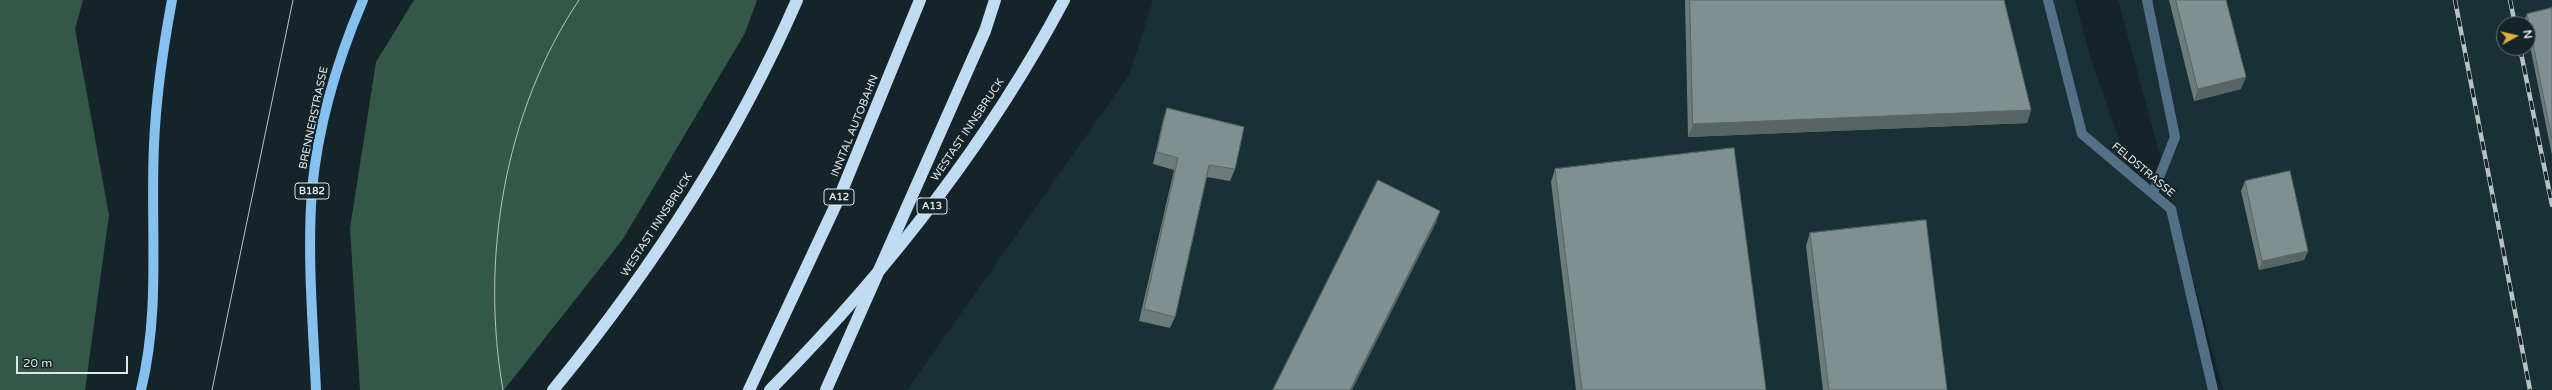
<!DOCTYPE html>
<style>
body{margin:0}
#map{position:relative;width:2552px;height:390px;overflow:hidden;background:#152428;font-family:"Varela Round",sans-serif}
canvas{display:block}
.north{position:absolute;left:2496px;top:16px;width:40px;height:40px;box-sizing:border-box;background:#152428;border:1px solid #657276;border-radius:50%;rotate:82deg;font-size:11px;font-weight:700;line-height:16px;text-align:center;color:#dee7ea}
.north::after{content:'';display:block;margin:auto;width:14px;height:18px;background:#deb133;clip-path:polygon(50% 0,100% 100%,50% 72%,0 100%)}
.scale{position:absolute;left:16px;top:356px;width:112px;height:18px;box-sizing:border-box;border:2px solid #dee7ea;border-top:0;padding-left:5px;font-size:12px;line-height:14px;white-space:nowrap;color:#dee7ea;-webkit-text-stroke:3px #152428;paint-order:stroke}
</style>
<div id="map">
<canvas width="2552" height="390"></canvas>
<div class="north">N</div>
<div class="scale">20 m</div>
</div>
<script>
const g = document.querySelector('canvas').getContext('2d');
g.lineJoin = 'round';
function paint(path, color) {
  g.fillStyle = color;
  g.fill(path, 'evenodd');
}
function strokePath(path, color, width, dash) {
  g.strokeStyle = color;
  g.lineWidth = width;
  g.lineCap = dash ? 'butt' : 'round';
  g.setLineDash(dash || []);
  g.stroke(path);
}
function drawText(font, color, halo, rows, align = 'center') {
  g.font = font + ' "Varela Round",sans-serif';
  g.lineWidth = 4;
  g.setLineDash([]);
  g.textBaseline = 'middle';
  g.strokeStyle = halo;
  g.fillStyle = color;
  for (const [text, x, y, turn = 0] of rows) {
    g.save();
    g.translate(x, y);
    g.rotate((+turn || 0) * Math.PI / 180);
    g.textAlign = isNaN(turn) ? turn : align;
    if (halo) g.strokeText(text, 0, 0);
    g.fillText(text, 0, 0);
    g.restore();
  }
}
paint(new Path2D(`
 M 1153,0 L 2075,0 L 2092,63 L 2133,178 L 2171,209 L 2213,390 L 907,390 L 1129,75 Z
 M 2118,0 L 2552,0 L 2552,390 L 2223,390 ZM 2504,24 L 2528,24 L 2528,48 L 2504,48 Z`), '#193036');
paint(new Path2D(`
 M 0,0 L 83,0 L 75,29 L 109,215 L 85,390 L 0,390 Z
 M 414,0 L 757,0 L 745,33 L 623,239 L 504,390 L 360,390 L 350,228 L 376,62 Z`), '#335848');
strokePath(new Path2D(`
 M 2048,0 L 2082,134 L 2171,209 L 2213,390
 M 2147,0 L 2175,137 L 2153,193`), '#537087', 10);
strokePath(new Path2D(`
 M 141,390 C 161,309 150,227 154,145 C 156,96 163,48 172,0
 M 316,390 C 313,324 307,256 312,190 C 318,124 337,61 363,0`), '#82c1f0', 10);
strokePath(new Path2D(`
 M 553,390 C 650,272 736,140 797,0
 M 749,390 L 839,198 L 920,0
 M 826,390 L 985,31 L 995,0`), '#bfdcf3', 12);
strokePath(new Path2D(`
 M 212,390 L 293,0
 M 503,390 C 480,259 504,112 579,0`), '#b7c2c5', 1);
const rail = new Path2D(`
 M 2455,0 L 2530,390
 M 2510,0 L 2515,24
 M 2520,48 L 2552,205`);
strokePath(rail, '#b7c2c5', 4.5);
strokePath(rail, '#152428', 3, [9]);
strokePath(new Path2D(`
 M 770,390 C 885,274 987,145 1064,0`), '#bfdcf3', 12);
paint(new Path2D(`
 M 1685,0 L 2004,0 L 2031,110 L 2027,123 L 1688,137 Z
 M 2169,0 L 2226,0 L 2241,89 L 2194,101 Z
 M 2552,8 L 2552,155 L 2528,36 L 2528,24 L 2526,24 L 2525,19 L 2527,14 Z
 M 1167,108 L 1235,169 L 1230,181 L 1207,177 L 1175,317 L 1170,328 L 1139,321 L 1174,170 L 1153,164 L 1163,120 Z
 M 1555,169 L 1766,390 L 1576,390 L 1551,182 Z
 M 2245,181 L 2308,251 L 2304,260 L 2259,270 L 2241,191 Z
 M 1810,233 L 1947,390 L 1823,390 L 1806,246 Z`), '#6c7c7b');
paint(new Path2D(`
 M 2246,77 L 2241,89 L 2194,101 L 2198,89 Z
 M 2031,110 L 2027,123 L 1688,137 L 1693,124 Z
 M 1440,211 L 1436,223 L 1352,390 L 1350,390 Z
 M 2308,251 L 2304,260 L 2259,270 L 2262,261 Z`), '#586564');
const building = new Path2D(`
 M 1690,0 L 2004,0 L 2031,110 L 1693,124 Z
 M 2176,0 L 2226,0 L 2246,77 L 2198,89 Z
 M 2552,8 L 2552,139 L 2527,14 Z
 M 1167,108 L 1244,127 L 1235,169 L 1209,165 L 1175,317 L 1144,309 L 1178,158 L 1157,152 Z
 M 1734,148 L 1766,390 L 1582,390 L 1555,169 Z
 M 2290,171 L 2308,251 L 2262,261 L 2245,181 Z
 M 1378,180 L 1440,211 L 1350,390 L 1273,390 Z
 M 1926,220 L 1947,390 L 1829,390 L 1810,233 Z`);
paint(building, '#7e908f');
strokePath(building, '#586564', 1);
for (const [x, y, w] of [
 [312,191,34],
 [839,197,30],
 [932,206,30]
]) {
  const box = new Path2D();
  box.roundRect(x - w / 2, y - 8, w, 16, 3);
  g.fillStyle = '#152428';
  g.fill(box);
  strokePath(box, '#dee7ea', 1);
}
drawText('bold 10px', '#dee7ea', null, [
 ["B182",312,191],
 ["A12",839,197],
 ["A13",932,206]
]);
drawText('11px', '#dee7ea', '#152428', [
 ["BRENNERSTRASSE",314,118,-78],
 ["INNTAL AUTOBAHN",855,126,-68],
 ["WESTAST INNSBRUCK",968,130,-56],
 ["FELDSTRASSE",2143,170,40],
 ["WESTAST INNSBRUCK",657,225,-57]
]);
</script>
